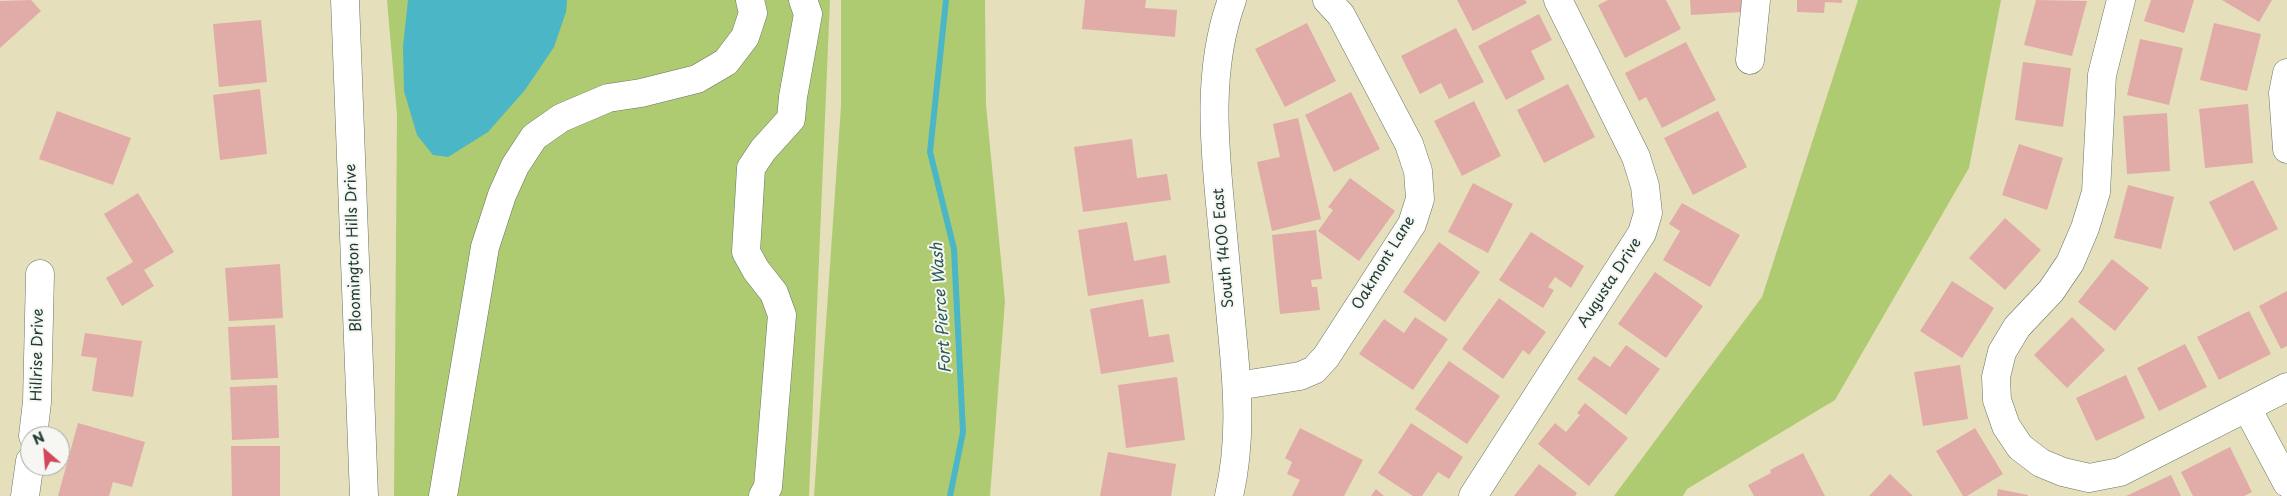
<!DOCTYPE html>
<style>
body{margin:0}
#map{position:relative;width:2287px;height:496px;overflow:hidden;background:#e6dfbb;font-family:"Playpen Sans",sans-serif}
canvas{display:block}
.north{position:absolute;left:20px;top:426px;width:50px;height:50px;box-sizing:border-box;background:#f6f6f2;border:1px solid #a0aca6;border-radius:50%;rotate:333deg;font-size:14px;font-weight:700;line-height:20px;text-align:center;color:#1f3d34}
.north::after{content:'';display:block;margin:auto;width:18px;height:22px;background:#d1495b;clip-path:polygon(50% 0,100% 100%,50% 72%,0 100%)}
</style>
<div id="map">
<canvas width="2287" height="496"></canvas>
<div class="north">N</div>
</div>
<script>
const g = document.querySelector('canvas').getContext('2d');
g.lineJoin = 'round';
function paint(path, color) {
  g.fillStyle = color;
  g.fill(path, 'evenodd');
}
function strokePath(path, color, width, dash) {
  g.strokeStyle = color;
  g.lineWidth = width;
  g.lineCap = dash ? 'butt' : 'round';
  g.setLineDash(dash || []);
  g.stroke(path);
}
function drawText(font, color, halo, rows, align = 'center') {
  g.font = font + ' "Playpen Sans",sans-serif';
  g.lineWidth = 4;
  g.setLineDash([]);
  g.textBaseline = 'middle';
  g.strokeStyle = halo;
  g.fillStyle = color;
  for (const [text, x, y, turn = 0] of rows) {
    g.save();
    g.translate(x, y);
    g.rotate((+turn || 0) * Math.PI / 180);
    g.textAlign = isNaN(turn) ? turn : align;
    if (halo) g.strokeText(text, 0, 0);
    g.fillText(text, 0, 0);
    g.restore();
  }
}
paint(new Path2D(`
 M 387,0 L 830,0 L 809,496 L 394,496 L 397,115 Z
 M 841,0 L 985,0 L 986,105 L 1005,301 L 990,496 L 814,496 L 841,106 Z
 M 1858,0 L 2001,0 L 1969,168 L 1835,400 L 1687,489 L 1683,496 L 1614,496 L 1762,297 Z`), '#afcb71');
paint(new Path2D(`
 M 408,0 L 567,0 L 566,12 L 554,47 L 525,90 L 488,132 L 448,157 L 433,155 L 417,135 L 404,91 L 403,46 Z`), '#4ab6c6');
strokePath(new Path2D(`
 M 946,0 L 930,152 L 954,249 L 963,432 L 950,496`), '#4ab6c6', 6);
paint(new Path2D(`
 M 31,0 L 41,11 L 0,48 L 0,1 Z
 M 1085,0 L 1146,0 L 1145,8 L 1177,10 L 1175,37 L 1082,29 Z
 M 1457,0 L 1525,0 L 1527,3 L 1473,31 Z
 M 1608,0 L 1666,0 L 1681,29 L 1625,58 L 1598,5 Z
 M 1690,0 L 1741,0 L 1742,12 L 1691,15 Z
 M 1797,0 L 1842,0 L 1842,3 L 1825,2 L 1824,13 L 1797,12 Z
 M 2036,0 L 2087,1 L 2072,56 L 2024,45 Z
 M 2151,0 L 2194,0 L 2184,33 L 2144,21 Z
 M 2222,0 L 2272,0 L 2259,22 Z
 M 1539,14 L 1552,40 L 1531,51 L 1545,79 L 1506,100 L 1478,46 Z
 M 261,20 L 267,82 L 219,87 L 213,24 Z
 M 1307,23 L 1336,81 L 1285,107 L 1255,49 Z
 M 2214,23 L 2261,34 L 2247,91 L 2200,80 Z
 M 1456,28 L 1484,82 L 1449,99 L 1441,83 L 1420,94 L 1401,56 Z
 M 2140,39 L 2183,48 L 2169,105 L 2127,95 Z
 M 1686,42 L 1716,100 L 1662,128 L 1646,97 L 1639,101 L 1625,73 Z
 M 2023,62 L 2071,68 L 2063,127 L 2015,120 Z
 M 1568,84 L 1595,137 L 1544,163 L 1517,110 Z
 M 260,89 L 267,154 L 220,160 L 213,95 Z
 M 1351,92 L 1380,149 L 1334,172 L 1305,115 Z
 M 1474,101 L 1501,156 L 1462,176 L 1434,121 Z
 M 2248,104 L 2253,163 L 2205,168 L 2199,109 Z
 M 57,111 L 131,138 L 113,185 L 39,159 Z
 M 1718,111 L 1747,167 L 1693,195 L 1664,138 Z
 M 2167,113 L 2170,171 L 2127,174 L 2123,116 Z
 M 1298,118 L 1321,219 L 1272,231 L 1257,162 L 1280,157 L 1273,124 Z
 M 1132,139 L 1137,178 L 1167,174 L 1171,200 L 1083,212 L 1074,147 Z
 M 2019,144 L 2063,158 L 2047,210 L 2002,195 Z
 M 1350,178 L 1395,211 L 1359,261 L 1318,231 L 1333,210 L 1328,207 Z
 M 2253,180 L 2278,229 L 2234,251 L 2209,202 Z
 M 1473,183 L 1513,204 L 1488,253 L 1448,232 Z
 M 2128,185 L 2174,197 L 2161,249 L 2114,238 Z
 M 138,193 L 174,252 L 144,270 L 154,286 L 122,306 L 106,278 L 133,262 L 104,214 Z
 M 1682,203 L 1740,235 L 1710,287 L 1663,260 L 1680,231 L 1669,224 Z
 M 2005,218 L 2041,250 L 2005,290 L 1969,258 Z
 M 1127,222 L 1134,261 L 1166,255 L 1170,283 L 1088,296 L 1078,230 Z
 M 1316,230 L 1322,279 L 1311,280 L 1312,287 L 1317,287 L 1320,310 L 1280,314 L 1272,235 Z
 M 1531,232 L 1584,266 L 1571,288 L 1555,277 L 1548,287 L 1554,290 L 1543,308 L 1499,280 Z
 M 1439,242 L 1480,272 L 1445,322 L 1403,292 Z
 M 2112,259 L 2149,288 L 2115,331 L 2078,302 Z
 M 280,264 L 283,318 L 229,321 L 225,268 Z
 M 1655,272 L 1703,306 L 1666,358 L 1618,324 Z
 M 1952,281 L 1994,308 L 1962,358 L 1920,331 Z
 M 2287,291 L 2287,346 L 2281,349 L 2259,306 Z
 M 1499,298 L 1546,332 L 1529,355 L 1523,350 L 1503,379 L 1462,349 Z
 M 1143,299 L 1149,337 L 1169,334 L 1174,362 L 1101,374 L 1090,309 Z
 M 2249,311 L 2271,354 L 2219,380 L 2197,337 Z
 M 1415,317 L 1448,339 L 1413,390 L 1359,354 L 1384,319 L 1404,333 Z
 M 2072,317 L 2105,350 L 2067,388 L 2034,355 Z
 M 275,325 L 278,378 L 231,380 L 228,327 Z
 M 85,333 L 142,341 L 133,397 L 92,391 L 97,358 L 81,356 Z
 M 2185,344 L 2207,387 L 2159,411 L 2137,368 Z
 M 1626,345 L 1660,369 L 1626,415 L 1577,379 L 1594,356 L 1610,367 Z
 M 1449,361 L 1500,396 L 1467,444 L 1415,409 Z
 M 1960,365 L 1968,419 L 1923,426 L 1914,372 Z
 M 2126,375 L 2145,418 L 2096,441 L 2076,398 Z
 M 1177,377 L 1185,440 L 1126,448 L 1118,385 Z
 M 277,385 L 279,438 L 232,440 L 230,387 Z
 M 1585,403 L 1628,438 L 1589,486 L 1538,444 L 1555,423 L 1566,432 L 1580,415 L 1577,413 Z
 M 78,423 L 145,442 L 132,487 L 113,482 L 109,496 L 58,496 Z
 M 1411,423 L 1463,457 L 1449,479 L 1438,472 L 1422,496 L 1413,496 L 1378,473 Z
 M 1300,428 L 1363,460 L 1344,496 L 1292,496 L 1300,480 L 1287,474 L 1292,462 L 1285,458 Z
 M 1975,428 L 2003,474 L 1967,496 L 1963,496 L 1936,451 Z
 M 231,446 L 280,446 L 280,496 L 232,496 Z
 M 2230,447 L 2252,492 L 2244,496 L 2193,496 L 2181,472 Z
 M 1108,452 L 1176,464 L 1171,496 L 1100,496 Z
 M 1803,453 L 1825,496 L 1754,496 L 1748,485 L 1771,473 L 1770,470 Z
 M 1539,464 L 1577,493 L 1575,496 L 1514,496 Z
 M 1890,474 L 1913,496 L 1869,496 Z
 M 2171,475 L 2181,496 L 2126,496 Z
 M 1376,489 L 1384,496 L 1371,496 Z
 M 1998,489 L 2028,495 L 2028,496 L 1997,496 Z`), '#e1aca7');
const minor = new Path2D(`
 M 345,0 L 364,496
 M 2121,0 L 2102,75 L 2096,192 L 2085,228 L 2070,263 L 2051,291 L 2017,327 L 2002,352 L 1996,377 L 1997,400 L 2006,426 L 2020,447 L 2041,463 L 2063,472 L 2089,478 L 2120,472 L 2287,387
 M 1750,60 L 1756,0
 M 2287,73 L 2283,93 L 2287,149
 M 1237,386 L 1300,376 L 1314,370 L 1326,357 L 1412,224 L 1420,199 L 1418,171 L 1409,144 L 1341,15 L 1327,0
 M 2247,408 L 2287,483
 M 33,436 L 37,402 L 40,274
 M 25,496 L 30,461
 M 443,496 L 485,247 L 502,195 L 515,166 L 534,137 L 561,118 L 608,98 L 641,93 L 697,79 L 726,62 L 745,37 L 753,13 L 750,0
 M 763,496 L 768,487 L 770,463 L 782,315 L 774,293 L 756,270 L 746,252 L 751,168 L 763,150 L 791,119 L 793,97 L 808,14 L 803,0
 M 1229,496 C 1241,444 1238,394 1233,342 C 1229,299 1225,256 1221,214 C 1214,143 1207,68 1232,0
 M 1473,496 L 1642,233 L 1648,213 L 1645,186 L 1636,157 L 1558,0`);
strokePath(minor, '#657663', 29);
strokePath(minor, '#fff', 28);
drawText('15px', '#1f3d34', '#f6f6f2', [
 ["Bloomington Hills Drive",354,248,-92],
 ["South 1400 East",1224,248,-95],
 ["Oakmont Lane",1384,263,-59],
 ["Augusta Drive",1610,283,-57],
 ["Hillrise Drive",38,355,-89]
]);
drawText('italic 16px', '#2a5b58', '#f6f6f2', [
 ["Fort Pierce Wash",942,308,-94]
]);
</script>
